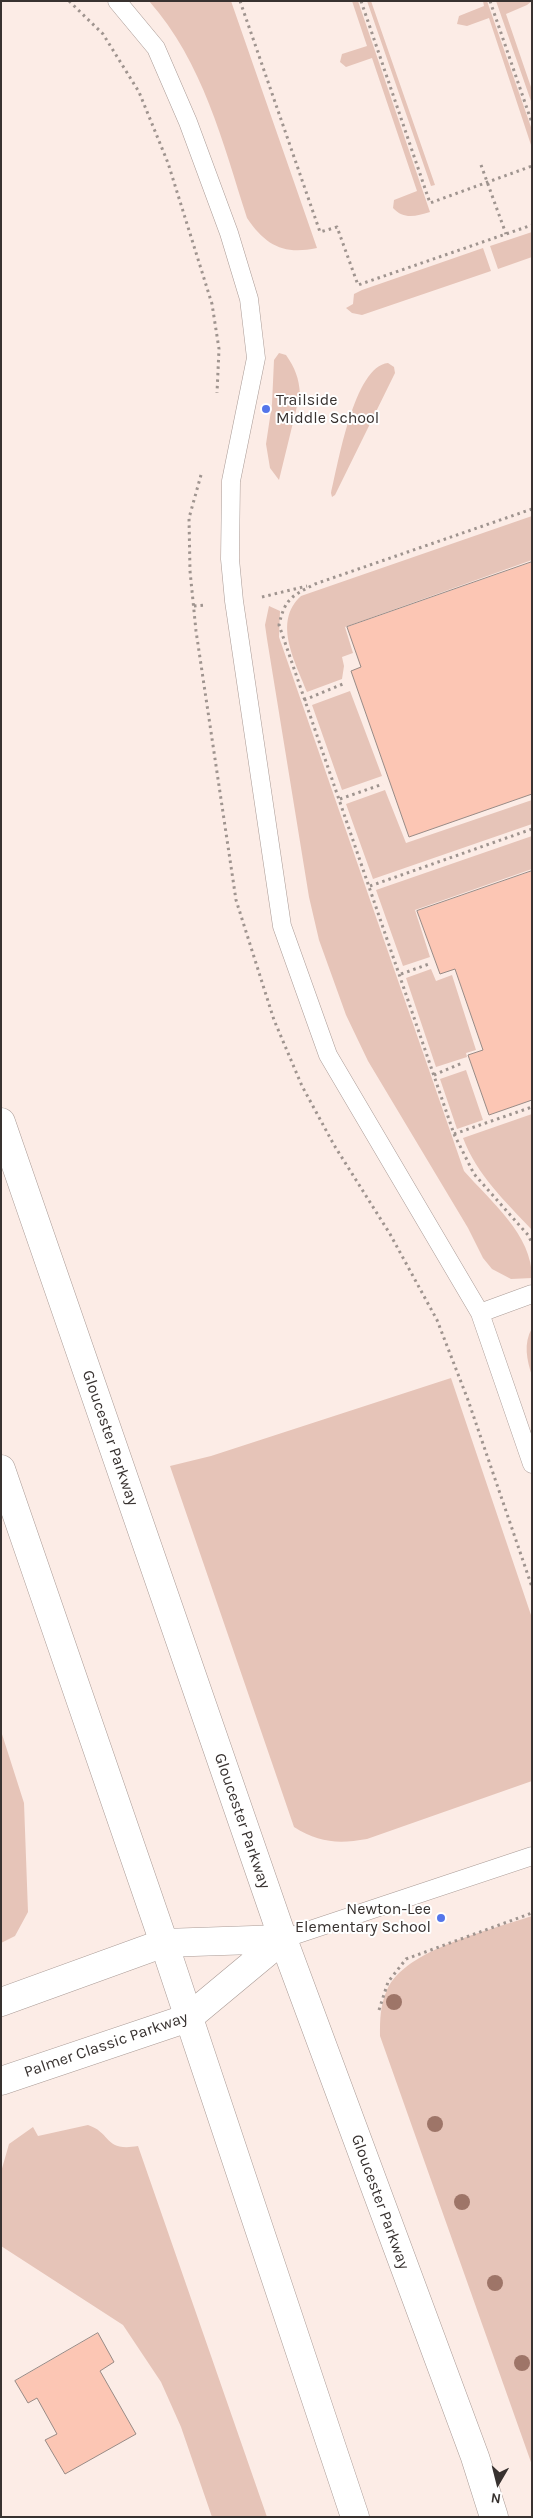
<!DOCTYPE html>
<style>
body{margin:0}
#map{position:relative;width:533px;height:2518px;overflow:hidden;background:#fcece6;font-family:Karla,sans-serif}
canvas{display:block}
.frame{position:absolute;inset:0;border:2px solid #383230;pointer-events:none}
.north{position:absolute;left:473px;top:2458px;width:50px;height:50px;-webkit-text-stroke:4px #fff;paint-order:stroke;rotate:188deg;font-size:14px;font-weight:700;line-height:20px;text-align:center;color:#383230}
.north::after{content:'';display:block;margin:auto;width:18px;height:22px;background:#383230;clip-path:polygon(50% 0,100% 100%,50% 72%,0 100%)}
</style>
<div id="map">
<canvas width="533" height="2518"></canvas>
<div class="frame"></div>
<div class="north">N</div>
</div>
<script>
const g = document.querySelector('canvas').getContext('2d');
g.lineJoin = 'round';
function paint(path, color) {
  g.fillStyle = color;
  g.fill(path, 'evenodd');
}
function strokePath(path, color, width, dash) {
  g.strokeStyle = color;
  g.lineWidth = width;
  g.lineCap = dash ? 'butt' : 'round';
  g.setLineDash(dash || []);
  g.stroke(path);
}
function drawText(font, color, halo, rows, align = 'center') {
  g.font = font + ' Karla,sans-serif';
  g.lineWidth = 4;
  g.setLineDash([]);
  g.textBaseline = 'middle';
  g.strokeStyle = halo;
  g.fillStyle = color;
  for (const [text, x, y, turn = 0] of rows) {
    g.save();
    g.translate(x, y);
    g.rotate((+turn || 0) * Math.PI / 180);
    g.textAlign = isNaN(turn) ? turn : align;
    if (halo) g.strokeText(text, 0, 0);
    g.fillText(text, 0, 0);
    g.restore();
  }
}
paint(new Path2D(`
 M 149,1 L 231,1 L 317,248 C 284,255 266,246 247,218 C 223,143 203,62 149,1 Z
 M 352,1 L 358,1 L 430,212 C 416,216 404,220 393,208 L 394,200 L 417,191 L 372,58 L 346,67 L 340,62 L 342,54 L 367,46 Z
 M 367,1 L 371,1 L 435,185 L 431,186 Z
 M 483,1 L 487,1 L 532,130 L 532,148 L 489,18 L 467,26 L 457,24 L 459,16 L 484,6 Z
 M 496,1 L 532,1 L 527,5 L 506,14 L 532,90 L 532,104 Z
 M 532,232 L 532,257 L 498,269 L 490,246 Z
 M 483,248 L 491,271 L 362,315 L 352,313 L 346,308 L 353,304 L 354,294 L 362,290 Z
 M 279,353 L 286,355 C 295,368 299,378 300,394 L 279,480 L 270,468 L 266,444 L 272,404 L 274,360 Z
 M 388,363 L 394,367 L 395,373 L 335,495 L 332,497 L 331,493 C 338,465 354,366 388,363 Z
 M 532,516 L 532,560 L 345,627 L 353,653 L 342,657 L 344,666 L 342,679 L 307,692 C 296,663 272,622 301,596 Z
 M 269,606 L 280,611 L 279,637 L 464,1171 C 491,1202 532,1234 532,1278 L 511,1279 L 492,1269 L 483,1258 L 468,1228 L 368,1061 L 346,1015 L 319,940 L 309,897 L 267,639 L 265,625 Z
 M 350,691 L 382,776 L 342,790 L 312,705 Z
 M 385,790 L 406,843 L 532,800 L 532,824 L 373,879 L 346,804 Z
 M 532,836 L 532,869 L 415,910 L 430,957 L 403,966 L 376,890 Z
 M 431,969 L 436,981 L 452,975 L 476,1050 L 466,1053 L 467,1057 L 436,1067 L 406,978 Z
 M 466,1070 L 483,1120 L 457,1129 L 440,1079 Z
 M 532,1114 L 532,1230 C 505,1201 477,1175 463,1138 Z
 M 532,1328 L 532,1376 C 527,1360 523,1344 532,1328 Z
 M 451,1378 L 532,1618 L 532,1781 L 367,1839 C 339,1844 319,1843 294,1827 L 170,1466 L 211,1456 Z
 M 1,1731 L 24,1803 L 28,1912 L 15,1936 L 1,1943 Z
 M 532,1916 L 532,2465 L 380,2036 C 380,2019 380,2006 387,1990 C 405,1949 491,1930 532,1916 Z
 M 88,2125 C 112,2133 104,2152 138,2146 L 267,2517 L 212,2517 L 181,2427 L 161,2382 L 123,2325 L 1,2246 L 1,2172 L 9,2144 L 33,2127 L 38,2136 Z`), '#e6c4b8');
const building = new Path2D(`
 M 532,562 L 532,794 L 409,837 L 351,671 L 361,667 L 347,627 Z
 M 532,871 L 532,1100 L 489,1115 L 468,1055 L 483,1050 L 455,969 L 440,974 L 417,911 Z
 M 98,2333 L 114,2362 L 100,2371 L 136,2434 L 65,2474 L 45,2440 L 57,2434 L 37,2398 L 28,2403 L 15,2381 Z`);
paint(building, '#fcc6b4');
strokePath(building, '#988a85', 1);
const lane = new Path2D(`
 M 117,1 L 156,48 L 188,122 L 229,233 L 249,299 L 256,358 L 231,481 L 230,559 L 234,601 L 282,926 L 328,1055 L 480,1313 L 532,1464
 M 480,1313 L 532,1294
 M 283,1939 L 532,1856`);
const street = new Path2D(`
 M 1,2002 L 164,1943 L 283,1939
 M 1,2081 L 188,2018 L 283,1939`);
const secondary = new Path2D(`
 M 1,1122 L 283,1939 L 475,2457 L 494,2517
 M 1,1469 L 164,1943 L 355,2517`);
strokePath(lane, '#aa9b96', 19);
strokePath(street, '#aa9b96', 29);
strokePath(secondary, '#aa9b96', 29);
strokePath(new Path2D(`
 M 69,1 L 103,34 L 139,92 L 168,163 L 212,304 L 219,349 L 217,393
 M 240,1 L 320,232 L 337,227 L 358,285 L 532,225
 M 361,1 L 430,203 L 532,166
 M 490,1 L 532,123
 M 481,165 L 506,234
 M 201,475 L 189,518 L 190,571 L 196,631 L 236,900 L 274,1020 L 302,1086 L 334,1145 L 390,1234 L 437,1320 L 468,1400 L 532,1587
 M 532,509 L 315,584 C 292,596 285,598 279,625 L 454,1134 L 532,1107
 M 262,597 L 307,586
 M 194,606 L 206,605
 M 304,700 L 343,684
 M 340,799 L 383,784
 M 370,886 L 532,829
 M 401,974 L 429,964
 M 434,1075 L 462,1063
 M 454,1134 L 474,1174 L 528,1235 L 532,1243
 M 379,2010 L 388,1982 L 406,1959 L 532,1913`), '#9f948f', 3, [2.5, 4]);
strokePath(lane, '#fff', 18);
strokePath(street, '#fff', 28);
strokePath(secondary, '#fff', 28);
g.fillStyle = '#9e7568';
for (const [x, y] of [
 [394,2002],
 [435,2124],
 [462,2202],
 [495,2283],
 [522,2363]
]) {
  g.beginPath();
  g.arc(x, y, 8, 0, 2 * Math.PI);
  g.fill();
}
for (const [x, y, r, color] of [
 [266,409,5,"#5475ea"],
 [441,1918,5,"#5475ea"]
]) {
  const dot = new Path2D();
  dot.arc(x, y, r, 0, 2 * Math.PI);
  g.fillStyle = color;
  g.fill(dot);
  strokePath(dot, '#fff', 2);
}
drawText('16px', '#383230', '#fff', [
 ["Trailside",276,400],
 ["Middle School",276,418],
 ["Newton-Lee",431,1909,"right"],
 ["Elementary School",431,1927,"right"]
], 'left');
drawText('16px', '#383230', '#fff', [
 ["Gloucester Parkway",110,1438,71],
 ["Gloucester Parkway",242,1821,71],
 ["Palmer Classic Parkway",106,2045,-19],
 ["Gloucester Parkway",380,2202,70]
]);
</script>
